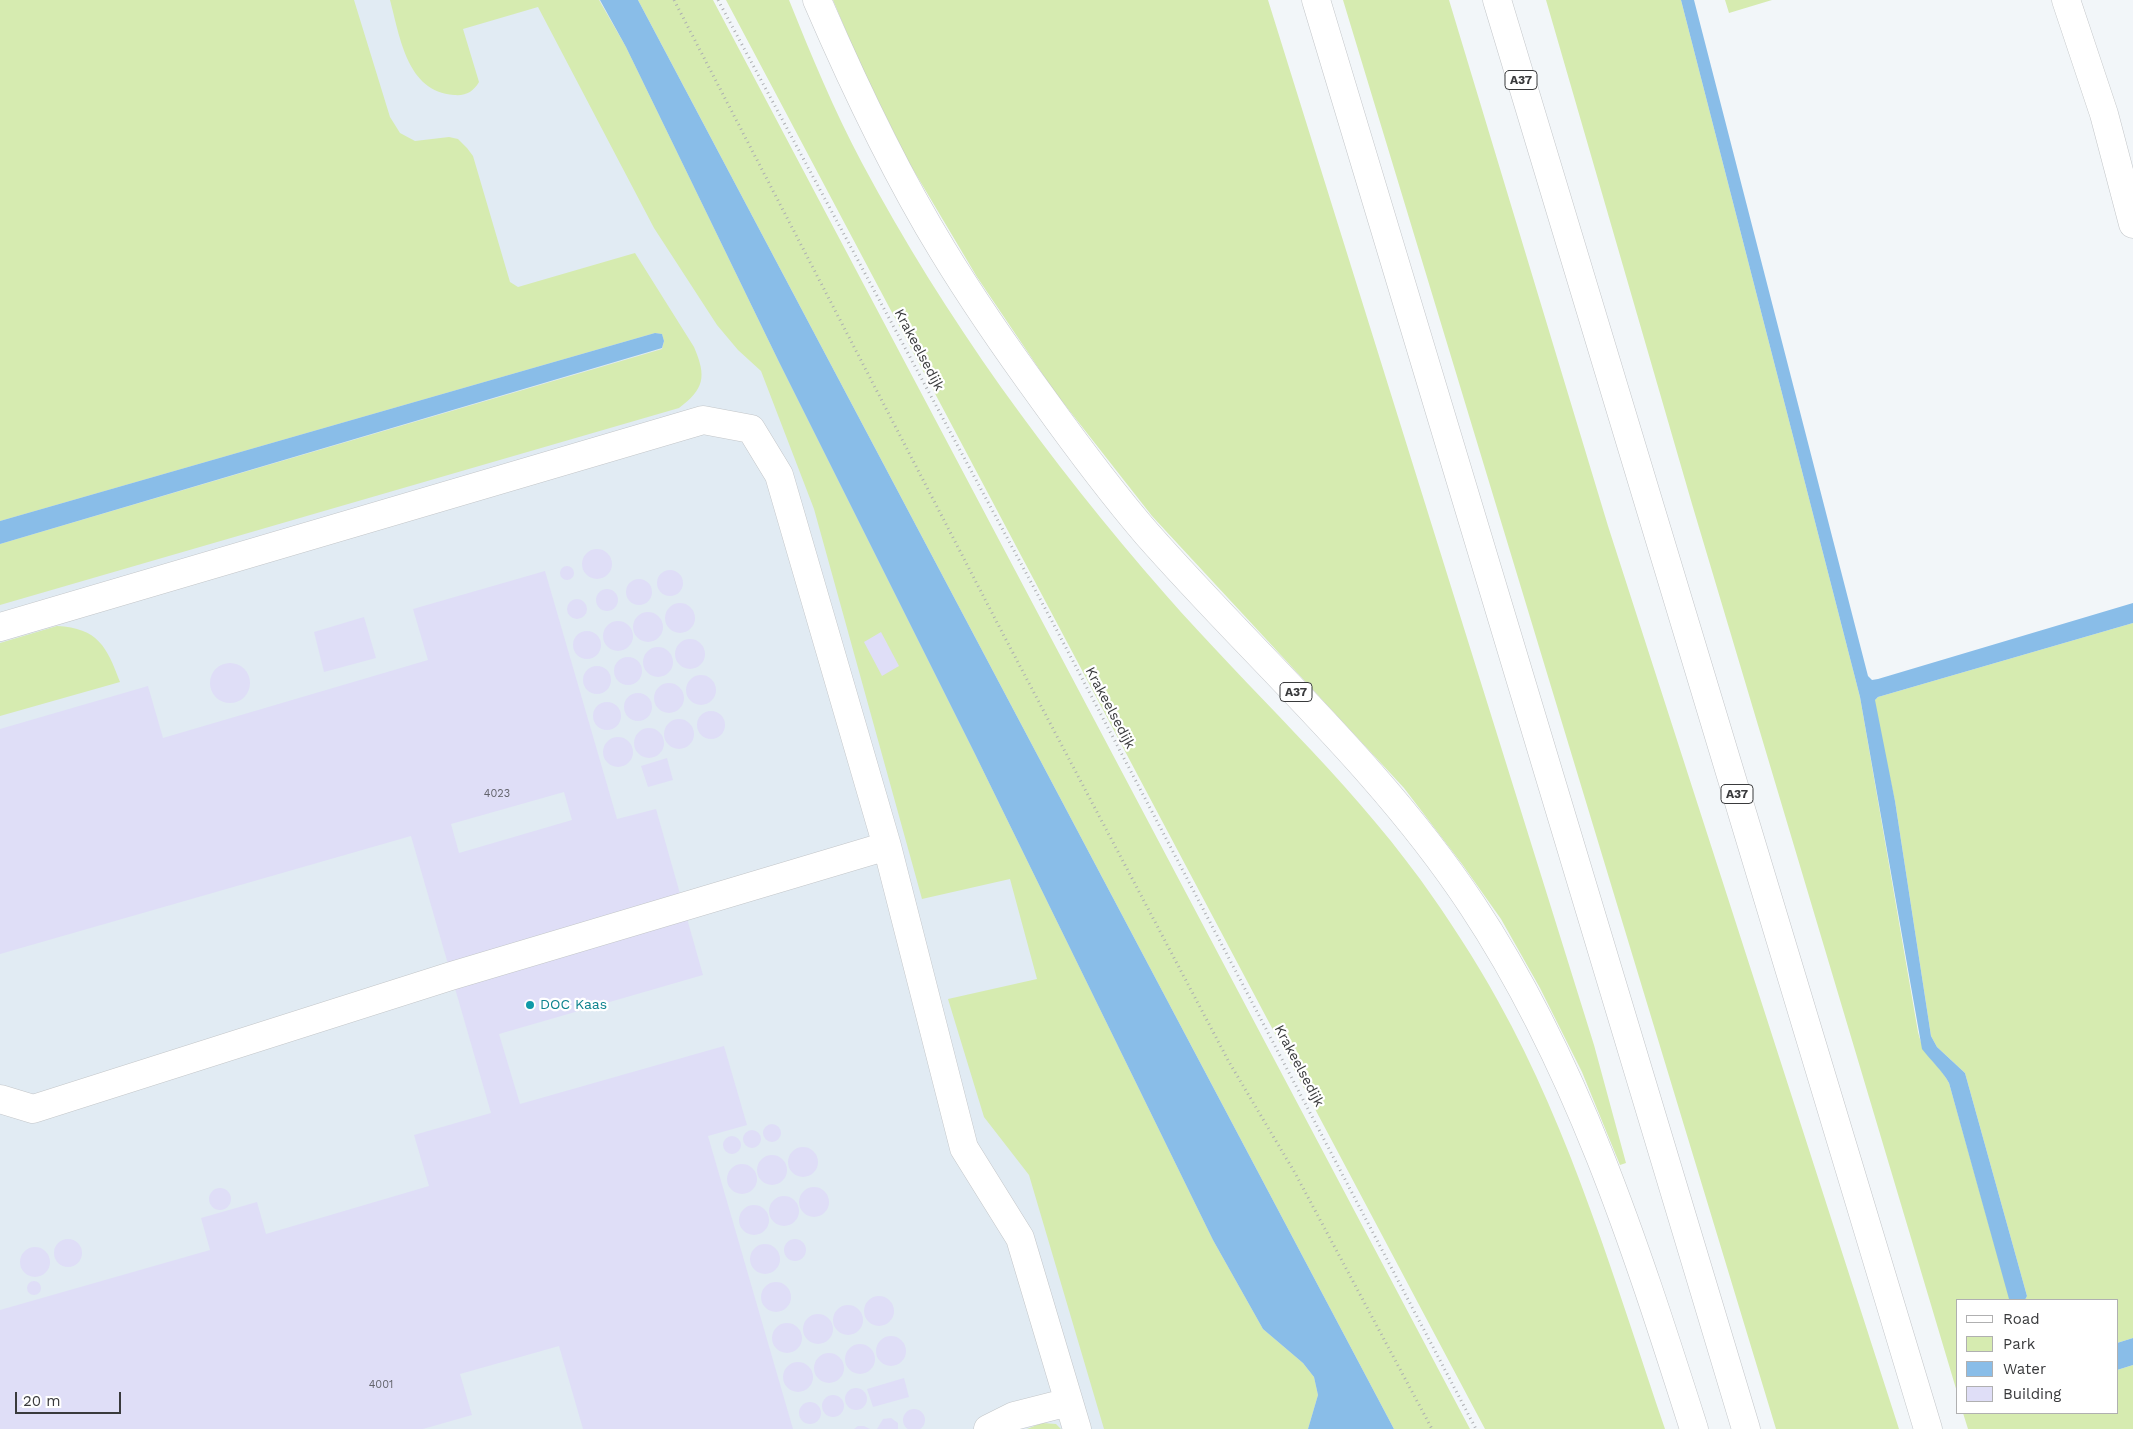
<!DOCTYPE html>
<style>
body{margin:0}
#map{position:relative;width:2133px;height:1429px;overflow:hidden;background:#f2f6f9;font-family:"Work Sans",sans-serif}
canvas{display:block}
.legend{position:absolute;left:1956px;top:1299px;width:162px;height:115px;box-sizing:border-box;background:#fff;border:1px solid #b0b0b1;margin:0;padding:6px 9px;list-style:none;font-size:15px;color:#393a3c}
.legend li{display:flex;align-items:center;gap:10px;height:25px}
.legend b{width:25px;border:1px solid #b0b0b1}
.scale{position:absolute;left:15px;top:1392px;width:106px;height:22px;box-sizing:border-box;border:2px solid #393a3c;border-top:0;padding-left:6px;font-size:15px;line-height:18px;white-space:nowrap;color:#393a3c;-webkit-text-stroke:4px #fff;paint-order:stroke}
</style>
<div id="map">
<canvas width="2133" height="1429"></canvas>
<ul class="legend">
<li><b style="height:6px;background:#fff"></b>Road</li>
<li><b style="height:14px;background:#d6ebb0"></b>Park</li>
<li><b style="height:14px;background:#89bde8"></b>Water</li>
<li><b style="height:14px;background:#dfdef7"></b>Building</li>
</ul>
<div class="scale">20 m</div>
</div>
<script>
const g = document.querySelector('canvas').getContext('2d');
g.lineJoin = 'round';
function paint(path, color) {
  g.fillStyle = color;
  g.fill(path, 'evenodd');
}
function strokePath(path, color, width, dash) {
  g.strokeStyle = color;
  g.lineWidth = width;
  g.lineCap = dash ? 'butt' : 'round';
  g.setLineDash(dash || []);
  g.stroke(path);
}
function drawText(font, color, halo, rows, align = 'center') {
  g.font = font + ' "Work Sans",sans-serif';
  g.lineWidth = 4.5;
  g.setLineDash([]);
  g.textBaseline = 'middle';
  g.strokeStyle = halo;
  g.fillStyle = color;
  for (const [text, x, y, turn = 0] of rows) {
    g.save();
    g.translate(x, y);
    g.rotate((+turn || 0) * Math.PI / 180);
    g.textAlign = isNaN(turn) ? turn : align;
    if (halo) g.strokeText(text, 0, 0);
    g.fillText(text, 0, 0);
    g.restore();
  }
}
paint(new Path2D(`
 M 0,0 L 612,0 L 1350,1429 L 0,1429 Z`), '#e1ebf3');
paint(new Path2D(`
 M 0,0 L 354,0 L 390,117 L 400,133 L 415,141 L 449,137 L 458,139 L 467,148 L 473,156 L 510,282 L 518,287 L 635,253 L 694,347 C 707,377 704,389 679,408 L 0,605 L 0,544 L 662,349 L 664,341 L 662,334 L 655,333 L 0,521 Z
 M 390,0 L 599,0 L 626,47 L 779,362 L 975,754 L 1213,1240 L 1263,1329 L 1303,1363 L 1314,1377 L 1318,1395 L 1308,1429 L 1104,1429 L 1029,1175 L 984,1117 L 948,999 L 1037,979 L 1010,879 L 922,899 L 814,509 L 761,371 L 738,350 L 717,325 L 654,228 L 538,7 L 463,29 L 479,82 C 473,92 466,96 454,95 C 407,92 400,37 390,0 Z
 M 638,0 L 713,0 L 1470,1429 L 1394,1429 Z
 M 726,0 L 789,0 C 811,55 834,110 862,163 C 945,319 1049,461 1165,594 C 1249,690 1345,776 1420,879 C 1448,918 1475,959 1498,1001 C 1571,1131 1617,1288 1665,1429 L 1485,1429 Z
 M 833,0 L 1268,0 L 1594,1045 L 1626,1163 L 1620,1165 L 1582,1072 L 1540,988 L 1501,919 L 1462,864 L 1404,788 L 1152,516 L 1054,391 L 977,277 L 908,161 L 859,62 Z
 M 1343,0 L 1449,0 L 1608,526 L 1899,1429 L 1776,1429 Z
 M 1546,0 L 1681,0 L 1860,697 L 1918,1032 C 1925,1061 1937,1060 1949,1083 L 2010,1300 L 1957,1300 L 1957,1392 L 1692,504 Z
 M 1725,0 L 1772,0 L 1729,13 Z
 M 2133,623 L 2133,1338 L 2117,1343 L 2117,1300 L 2025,1300 L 2027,1296 L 1965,1073 L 1937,1047 L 1931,1036 L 1895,801 L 1874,706 L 1875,700 L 1878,697 Z
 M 57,626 C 98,628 107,647 120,682 L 0,716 L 0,643 Z
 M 2133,1365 L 2133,1429 L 1968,1429 L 1963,1413 L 2117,1413 L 2117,1370 Z
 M 1042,1423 L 1056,1424 L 1061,1429 L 1027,1429 Z`), '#d6ebb0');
paint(new Path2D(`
 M 600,0 L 638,0 L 1394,1429 L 1308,1429 L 1318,1395 L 1314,1377 L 1303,1363 L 1263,1329 L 1213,1240 L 975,754 L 779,362 L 626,47 Z
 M 1681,0 L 1694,0 L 1868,676 L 1872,680 L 1878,679 L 2133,603 L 2133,623 L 1878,697 L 1875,700 L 1895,801 L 1931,1036 L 1937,1047 L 1965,1073 L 2027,1296 L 2025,1300 L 2009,1299 L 1949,1083 C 1942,1070 1931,1061 1922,1049 L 1860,697 Z
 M 655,333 L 662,334 L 664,341 L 662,348 L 0,544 L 0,521 Z
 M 2133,1338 L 2133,1365 L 2117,1370 L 2117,1343 Z`), '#89bde8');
paint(new Path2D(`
 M582 564a15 15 0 1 1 30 0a15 15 0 1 1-30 0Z
 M560 573a7 7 0 1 1 14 0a7 7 0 1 1-14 0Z
 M657 583a13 13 0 1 1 26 0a13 13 0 1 1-26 0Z
 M 545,571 L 617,819 L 656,809 L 703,975 L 499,1034 L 520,1104 L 724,1046 L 747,1125 L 708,1136 L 793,1429 L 583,1429 L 559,1346 L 460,1374 L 472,1415 L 423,1429 L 0,1429 L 0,1310 L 210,1250 L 201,1218 L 257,1202 L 266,1234 L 429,1186 L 414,1135 L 491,1113 L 411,836 L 0,954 L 0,729 L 148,686 L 163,738 L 428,660 L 413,609 ZM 564,792 L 572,820 L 459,853 L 451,824 Z
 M626 592a13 13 0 1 1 26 0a13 13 0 1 1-26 0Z
 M596 600a11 11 0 1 1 22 0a11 11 0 1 1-22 0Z
 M567 609a10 10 0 1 1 20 0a10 10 0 1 1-20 0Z
 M665 618a15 15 0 1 1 30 0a15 15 0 1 1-30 0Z
 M633 627a15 15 0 1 1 30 0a15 15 0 1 1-30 0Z
 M 364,617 L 376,658 L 324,672 L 314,632 Z
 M603 636a15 15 0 1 1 30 0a15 15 0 1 1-30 0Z
 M573 645a14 14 0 1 1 28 0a14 14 0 1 1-28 0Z
 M 881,632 L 899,666 L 882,676 L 864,642 Z
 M675 654a15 15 0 1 1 30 0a15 15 0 1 1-30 0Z
 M643 662a15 15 0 1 1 30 0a15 15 0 1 1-30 0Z
 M614 671a14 14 0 1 1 28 0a14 14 0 1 1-28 0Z
 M210 683a20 20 0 1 1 40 0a20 20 0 1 1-40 0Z
 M583 680a14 14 0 1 1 28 0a14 14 0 1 1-28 0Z
 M686 690a15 15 0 1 1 30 0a15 15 0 1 1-30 0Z
 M654 698a15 15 0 1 1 30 0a15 15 0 1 1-30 0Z
 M624 707a14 14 0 1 1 28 0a14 14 0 1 1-28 0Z
 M593 716a14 14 0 1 1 28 0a14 14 0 1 1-28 0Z
 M697 725a14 14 0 1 1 28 0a14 14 0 1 1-28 0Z
 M664 734a15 15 0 1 1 30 0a15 15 0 1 1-30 0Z
 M634 743a15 15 0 1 1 30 0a15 15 0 1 1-30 0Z
 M603 752a15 15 0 1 1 30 0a15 15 0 1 1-30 0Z
 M 667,758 L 673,780 L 648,787 L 641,766 Z
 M763 1133a9 9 0 1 1 18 0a9 9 0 1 1-18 0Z
 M743 1139a9 9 0 1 1 18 0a9 9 0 1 1-18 0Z
 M723 1145a9 9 0 1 1 18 0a9 9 0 1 1-18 0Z
 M788 1162a15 15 0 1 1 30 0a15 15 0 1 1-30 0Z
 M757 1170a15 15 0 1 1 30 0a15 15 0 1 1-30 0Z
 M727 1179a15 15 0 1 1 30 0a15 15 0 1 1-30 0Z
 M799 1202a15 15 0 1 1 30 0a15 15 0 1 1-30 0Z
 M209 1199a11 11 0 1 1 22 0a11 11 0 1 1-22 0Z
 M769 1211a15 15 0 1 1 30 0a15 15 0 1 1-30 0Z
 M739 1220a15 15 0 1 1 30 0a15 15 0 1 1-30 0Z
 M54 1253a14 14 0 1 1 28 0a14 14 0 1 1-28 0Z
 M784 1250a11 11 0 1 1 22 0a11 11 0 1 1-22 0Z
 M750 1259a15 15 0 1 1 30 0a15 15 0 1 1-30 0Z
 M20 1262a15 15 0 1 1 30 0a15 15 0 1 1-30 0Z
 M27 1288a7 7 0 1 1 14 0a7 7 0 1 1-14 0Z
 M761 1297a15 15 0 1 1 30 0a15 15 0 1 1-30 0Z
 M864 1311a15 15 0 1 1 30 0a15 15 0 1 1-30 0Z
 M833 1320a15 15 0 1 1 30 0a15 15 0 1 1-30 0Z
 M803 1329a15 15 0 1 1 30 0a15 15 0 1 1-30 0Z
 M772 1338a15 15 0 1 1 30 0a15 15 0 1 1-30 0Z
 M876 1351a15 15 0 1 1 30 0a15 15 0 1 1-30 0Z
 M845 1359a15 15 0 1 1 30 0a15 15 0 1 1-30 0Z
 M814 1368a15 15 0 1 1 30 0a15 15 0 1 1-30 0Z
 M783 1377a15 15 0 1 1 30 0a15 15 0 1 1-30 0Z
 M 904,1378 L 909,1397 L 873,1407 L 867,1389 Z
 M845 1399a11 11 0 1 1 22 0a11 11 0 1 1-22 0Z
 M822 1406a11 11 0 1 1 22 0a11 11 0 1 1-22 0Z
 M799 1413a11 11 0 1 1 22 0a11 11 0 1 1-22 0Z
 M903 1420a11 11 0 1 1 22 0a11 11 0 1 1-22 0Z
 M 891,1418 L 898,1423 L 898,1429 L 877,1429 L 883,1419 Z
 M 858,1426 L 864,1426 L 870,1429 L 854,1429 Z`), '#dfdef7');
const minor = new Path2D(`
 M 2066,0 L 2104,114 L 2133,224
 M 0,627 L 703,420 L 751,429 L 779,475 L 887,846 L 964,1148 L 1020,1238 L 1077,1429
 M 0,1099 L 33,1109 L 451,976 L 887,846
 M 988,1429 L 1014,1416 L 1069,1402`);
const highway = new Path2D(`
 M 817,0 C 854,86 894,171 943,251 C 974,302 1008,351 1043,399 C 1076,445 1110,491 1147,534 C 1255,657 1381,767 1472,905 C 1578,1065 1636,1248 1694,1429
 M 1316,0 L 1746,1429
 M 1497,0 L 1928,1429`);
strokePath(minor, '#c3c6c9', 29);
strokePath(highway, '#c3c6c9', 29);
strokePath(new Path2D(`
 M 674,0 L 1003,634 L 1229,1062 L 1295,1173 L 1432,1429
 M 718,0 L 1054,625 L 1476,1429`), '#adafb2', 3, [1, 4]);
strokePath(minor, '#fff', 28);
strokePath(highway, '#fff', 28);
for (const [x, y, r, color] of [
 [530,1005,5,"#0f9aa8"]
]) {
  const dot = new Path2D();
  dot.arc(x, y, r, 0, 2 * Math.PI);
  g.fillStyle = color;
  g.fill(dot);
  strokePath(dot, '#fff', 2);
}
drawText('11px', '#62636b', null, [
 ["4023",497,794],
 ["4001",381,1385]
]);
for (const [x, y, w] of [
 [1521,80,32],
 [1296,692,32],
 [1737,794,32]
]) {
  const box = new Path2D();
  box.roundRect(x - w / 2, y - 9.5, w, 19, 4);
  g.fillStyle = '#fff';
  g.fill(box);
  strokePath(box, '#393a3c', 1);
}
drawText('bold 12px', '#393a3c', null, [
 ["A37",1521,80],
 ["A37",1296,692],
 ["A37",1737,794]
]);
drawText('14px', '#393a3c', '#fff', [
 ["Krakeelsedijk",919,350,62],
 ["Krakeelsedijk",1110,708,62],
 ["Krakeelsedijk",1299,1066,62]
]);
drawText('14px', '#0d838f', '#fff', [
 ["DOC Kaas",540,1005]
], 'left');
</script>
